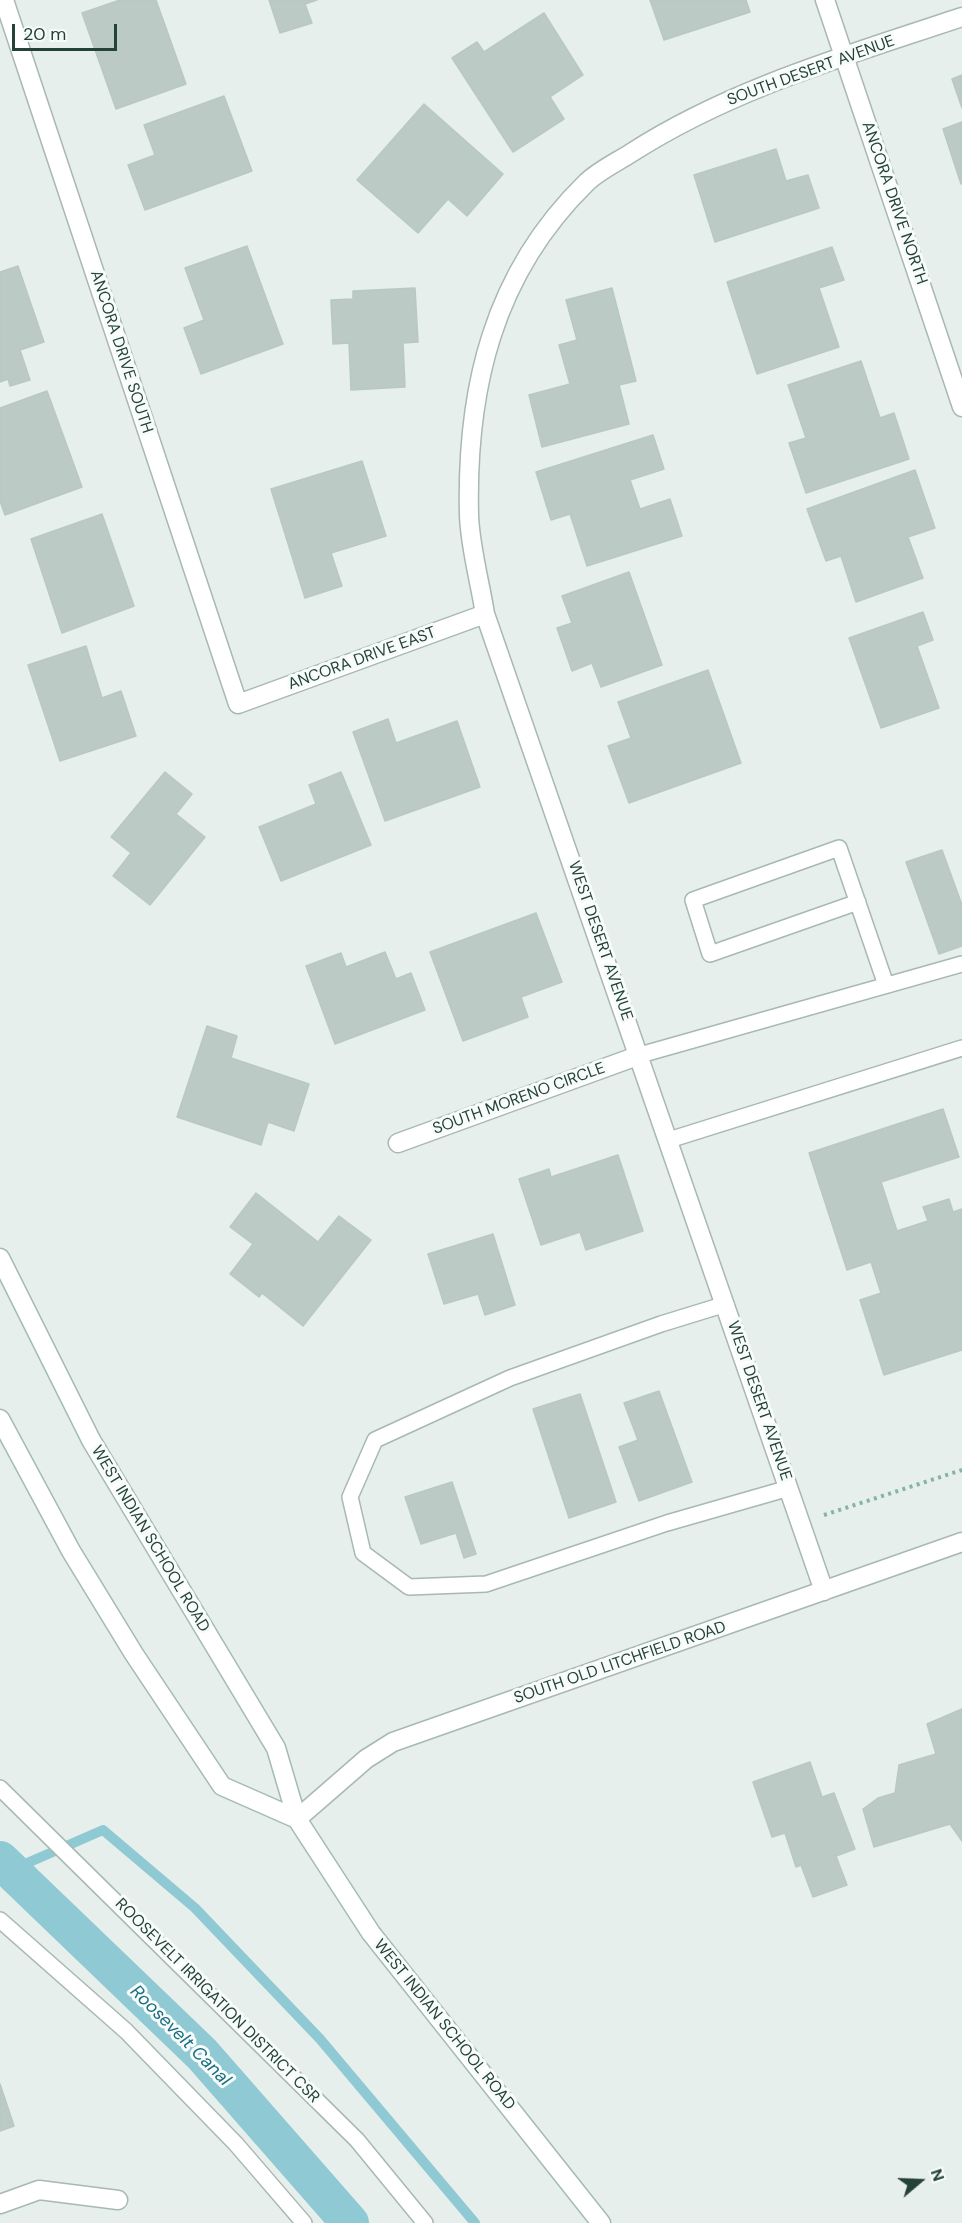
<!DOCTYPE html>
<style>
body{margin:0}
#map{position:relative;width:962px;height:2223px;overflow:hidden;background:#e6efeb;font-family:"DM Sans",sans-serif}
canvas{display:block}
.north{position:absolute;left:890px;top:2151px;width:60px;height:60px;-webkit-text-stroke:4px #f7fbf9;paint-order:stroke;rotate:71deg;font-size:16px;font-weight:700;line-height:24px;text-align:center;color:#24423a}
.north::after{content:'';display:block;margin:auto;width:21px;height:27px;background:#24423a;clip-path:polygon(50% 0,100% 100%,50% 72%,0 100%)}
.scale{position:absolute;left:12px;top:24px;width:105px;height:27px;box-sizing:border-box;border:3px solid #24423a;border-top:0;padding-left:8px;font-size:18px;line-height:21px;white-space:nowrap;color:#24423a;-webkit-text-stroke:4px #f7fbf9;paint-order:stroke}
</style>
<div id="map">
<canvas width="962" height="2223"></canvas>
<div class="north">N</div>
<div class="scale">20 m</div>
</div>
<script>
const g = document.querySelector('canvas').getContext('2d');
g.lineJoin = 'round';
function strokePath(path, color, width, dash) {
  g.strokeStyle = color;
  g.lineWidth = width;
  g.lineCap = dash ? 'butt' : 'round';
  g.setLineDash(dash || []);
  g.stroke(path);
}
function paint(path, color) {
  g.fillStyle = color;
  g.fill(path, 'evenodd');
}
function drawText(font, color, halo, rows, align = 'center') {
  g.font = font + ' "DM Sans",sans-serif';
  g.lineWidth = 6;
  g.setLineDash([]);
  g.textBaseline = 'middle';
  g.strokeStyle = halo;
  g.fillStyle = color;
  for (const [text, x, y, turn = 0] of rows) {
    g.save();
    g.translate(x, y);
    g.rotate((+turn || 0) * Math.PI / 180);
    g.textAlign = isNaN(turn) ? turn : align;
    if (halo) g.strokeText(text, 0, 0);
    g.fillText(text, 0, 0);
    g.restore();
  }
}
strokePath(new Path2D(`
 M 0,1875 L 103,1830 L 195,1908 L 320,2039 L 475,2223`), '#8ec9d4', 10);
strokePath(new Path2D(`
 M 0,1860 L 202,2054 L 350,2223`), '#8ec9d4', 38);
const building = new Path2D(`
 M 120,0 L 156,0 L 186,84 L 116,109 L 82,13 Z
 M 269,0 L 317,0 L 305,4 L 312,23 L 280,33 Z
 M 650,0 L 746,0 L 750,12 L 664,40 Z
 M 544,13 L 583,75 L 550,97 L 564,119 L 513,152 L 452,58 L 477,42 L 484,52 Z
 M 962,75 L 962,108 L 952,79 Z
 M 224,96 L 252,171 L 145,210 L 128,165 L 155,155 L 144,125 Z
 M 424,104 L 503,174 L 467,216 L 448,199 L 418,233 L 357,180 Z
 M 962,122 L 962,183 L 961,184 L 943,129 Z
 M 776,149 L 786,181 L 808,175 L 819,208 L 715,242 L 694,175 Z
 M 247,246 L 283,344 L 201,374 L 184,328 L 204,320 L 185,268 Z
 M 832,247 L 844,280 L 819,288 L 839,347 L 757,374 L 727,282 Z
 M 18,266 L 44,342 L 20,350 L 30,380 L 10,386 L 8,379 L 0,382 L 0,272 Z
 M 415,288 L 418,342 L 403,343 L 405,387 L 351,390 L 349,343 L 333,344 L 331,300 L 353,299 L 353,291 Z
 M 612,288 L 636,381 L 619,385 L 629,424 L 542,447 L 529,395 L 570,384 L 559,345 L 577,340 L 566,300 Z
 M 861,361 L 880,418 L 894,413 L 909,459 L 806,493 L 789,443 L 806,438 L 788,385 Z
 M 47,391 L 82,487 L 5,515 L 0,501 L 0,408 Z
 M 653,435 L 664,469 L 630,480 L 640,509 L 670,499 L 682,536 L 587,566 L 570,514 L 551,520 L 536,472 Z
 M 362,461 L 386,536 L 331,553 L 342,586 L 305,598 L 271,489 Z
 M 915,470 L 935,528 L 908,537 L 923,578 L 856,602 L 841,556 L 826,561 L 807,509 Z
 M 102,514 L 134,606 L 62,633 L 31,539 Z
 M 629,572 L 662,665 L 601,687 L 592,663 L 572,671 L 557,628 L 572,623 L 562,596 Z
 M 923,612 L 933,640 L 917,646 L 939,708 L 881,728 L 849,638 Z
 M 86,646 L 102,698 L 121,691 L 136,736 L 60,761 L 28,665 Z
 M 708,670 L 741,763 L 629,803 L 608,746 L 631,738 L 618,702 Z
 M 388,719 L 396,743 L 457,721 L 480,787 L 385,821 L 353,732 Z
 M 165,772 L 192,794 L 176,814 L 205,837 L 150,905 L 113,876 L 131,853 L 111,837 Z
 M 341,772 L 371,845 L 281,881 L 259,827 L 316,804 L 309,785 Z
 M 942,850 L 962,905 L 962,946 L 939,954 L 906,862 Z
 M 536,913 L 562,982 L 521,997 L 528,1017 L 463,1041 L 430,952 Z
 M 385,952 L 396,979 L 411,973 L 425,1010 L 335,1044 L 306,966 L 341,953 L 346,967 Z
 M 207,1026 L 237,1036 L 231,1058 L 309,1084 L 294,1131 L 268,1122 L 261,1145 L 177,1117 Z
 M 943,1109 L 959,1157 L 881,1182 L 897,1231 L 928,1221 L 923,1207 L 949,1199 L 953,1212 L 962,1209 L 962,1350 L 884,1375 L 860,1300 L 881,1293 L 871,1262 L 847,1270 L 809,1153 Z
 M 618,1155 L 643,1231 L 586,1250 L 580,1232 L 541,1245 L 519,1179 L 549,1169 L 551,1177 Z
 M 256,1193 L 318,1242 L 339,1216 L 371,1240 L 303,1326 L 262,1293 L 259,1297 L 230,1274 L 253,1244 L 230,1227 Z
 M 493,1234 L 515,1305 L 485,1315 L 478,1294 L 444,1304 L 428,1254 Z
 M 659,1391 L 692,1482 L 639,1501 L 619,1447 L 638,1440 L 624,1403 Z
 M 580,1394 L 616,1502 L 569,1518 L 533,1409 Z
 M 452,1482 L 476,1554 L 464,1558 L 456,1533 L 421,1544 L 405,1497 Z
 M 962,1709 L 962,1841 L 950,1824 L 874,1847 L 863,1809 L 878,1798 L 895,1793 L 899,1765 L 936,1754 L 927,1724 Z
 M 810,1762 L 822,1797 L 834,1793 L 855,1849 L 836,1856 L 847,1885 L 813,1897 L 801,1865 L 796,1867 L 785,1833 L 772,1837 L 753,1782 Z
 M 0,2084 L 14,2126 L 0,2131 Z`);
paint(building, '#bbcac4');
strokePath(building, '#b8c9c2', 1.5);
const service = new Path2D(`
 M 858,902 L 710,954 L 693,900 L 839,848 L 886,985
 M 640,1055 L 962,964
 M 669,1140 L 962,1048
 M 726,1304 L 661,1324 L 510,1378 L 375,1440 L 350,1497 L 363,1553 L 409,1587 L 486,1584 L 667,1523 L 789,1488
 M 0,1788 L 357,2140 L 425,2223
 M 0,1920 L 126,2031 L 236,2144 L 304,2223`);
const minor = new Path2D(`
 M 4,0 L 238,704 L 485,614
 M 825,0 L 962,407
 M 398,1143 L 640,1055
 M 824,1591 L 485,614 C 480,582 470,547 469,515 C 466,389 493,274 586,183 C 598,171 617,162 631,153 C 732,88 849,55 962,17
 M 297,1819 L 366,1759 L 393,1742 L 962,1542
 M 0,2204 L 39,2190 L 118,2200`);
const secondary = new Path2D(`
 M 0,1258 L 91,1440 L 276,1748 L 297,1819 L 371,1933 L 601,2223
 M 0,1419 L 71,1551 L 134,1654 L 222,1786 L 297,1819`);
strokePath(service, '#a8b8b2', 18);
strokePath(minor, '#a8b8b2', 21);
strokePath(secondary, '#a4bbb3', 21);
strokePath(new Path2D(`
 M 824,1515 L 962,1470`), '#86b3a5', 4, [3, 4.5]);
strokePath(service, '#fff', 15);
strokePath(minor, '#fff', 18);
strokePath(secondary, '#fff', 18);
drawText('16px', '#24423a', '#f7fbf9', [
 ["SOUTH DESERT AVENUE",811,71,-20],
 ["ANCORA DRIVE NORTH",894,203,71],
 ["ANCORA DRIVE SOUTH",121,352,72],
 ["ANCORA DRIVE EAST",362,659,-20],
 ["WEST DESERT AVENUE",600,941,71],
 ["SOUTH MORENO CIRCLE",519,1099,-20],
 ["WEST DESERT AVENUE",759,1401,71],
 ["WEST INDIAN SCHOOL ROAD",150,1539,59],
 ["SOUTH OLD LITCHFIELD ROAD",620,1663,-19],
 ["ROOSEVELT IRRIGATION DISTRICT CSR",217,2001,45],
 ["WEST INDIAN SCHOOL ROAD",444,2025,51]
]);
drawText('italic 18px', '#1c6f80', '#f7fbf9', [
 ["Roosevelt Canal",180,2036,45]
]);
</script>
